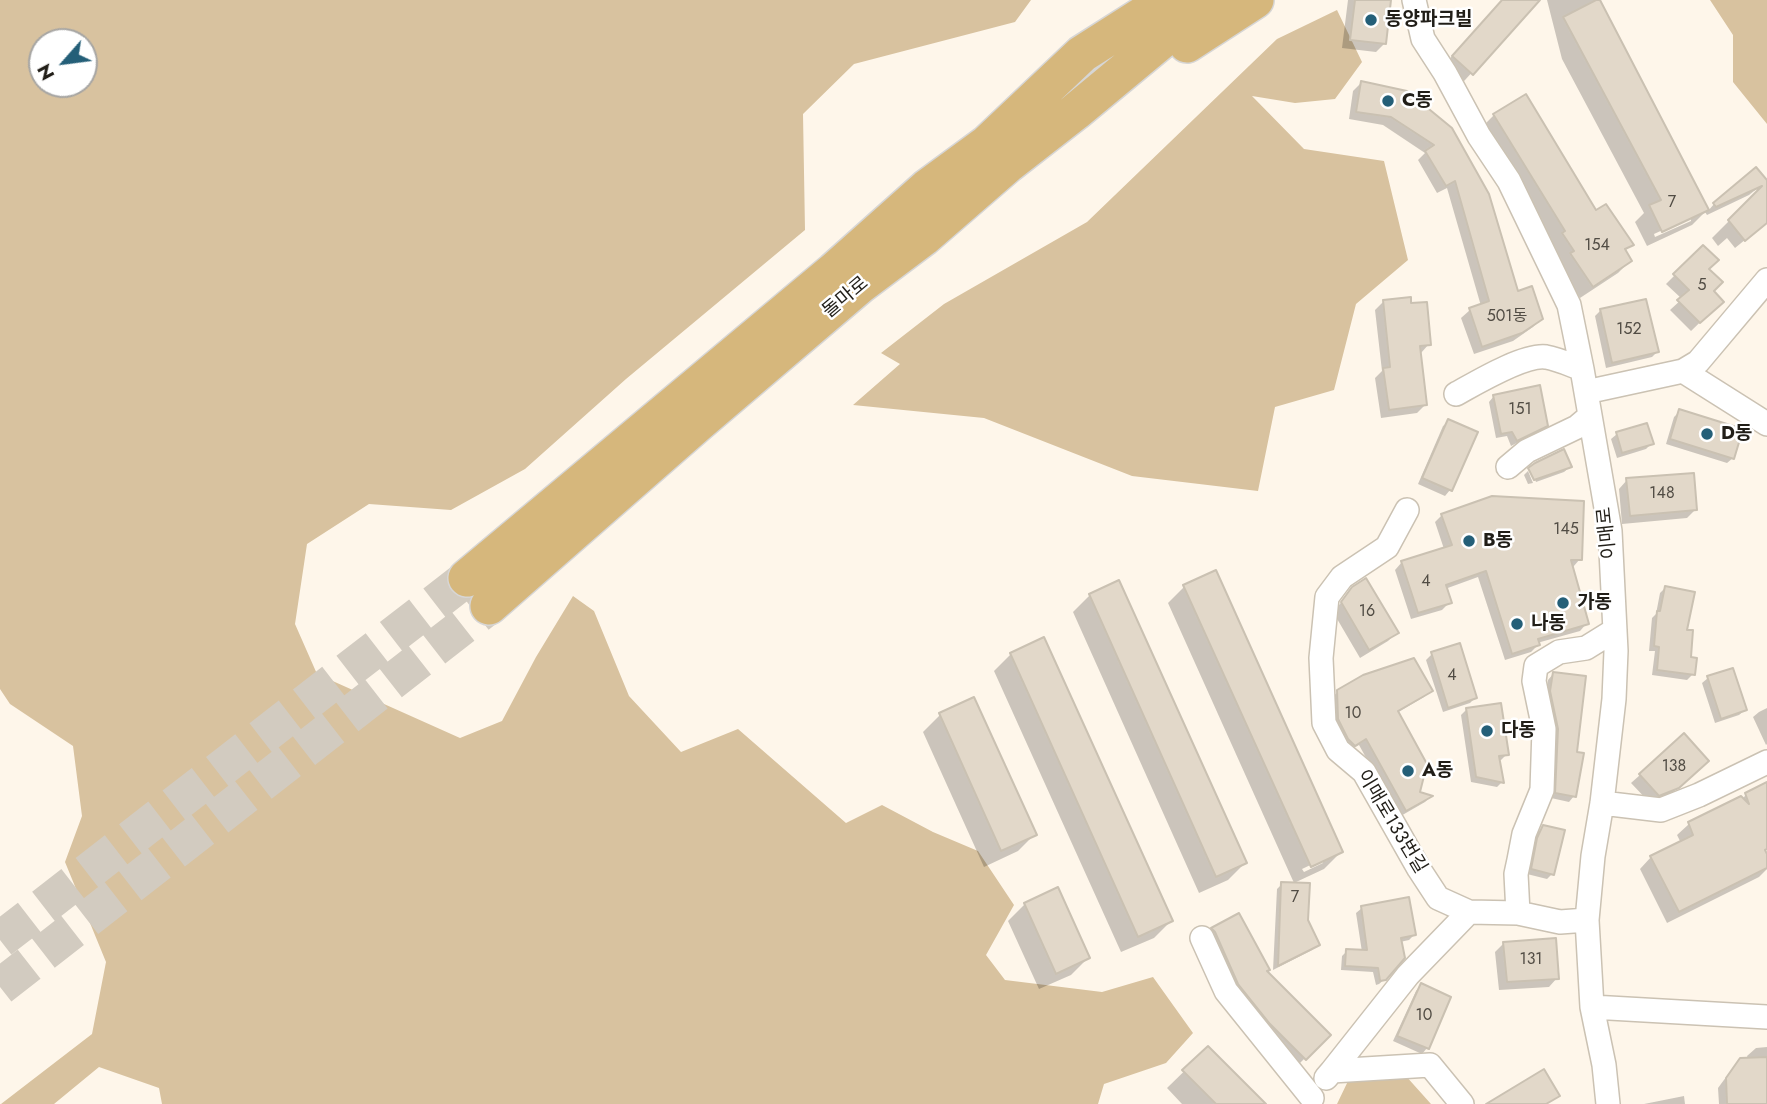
<!DOCTYPE html>
<meta charset="utf-8">
<style>
body{margin:0}
#map{position:relative;width:1767px;height:1104px;overflow:hidden;background:#fef6ea;font-family:Jost,sans-serif}
canvas{display:block}
.north{position:absolute;left:28px;top:28px;width:70px;height:70px;box-sizing:border-box;background:#fff;border:2px solid #a6a5a3;border-radius:50%;rotate:242deg;font-size:19px;font-weight:700;line-height:28px;text-align:center;color:#211e18}
.north::after{content:'';display:block;margin:auto;width:24px;height:32px;background:#245f78;clip-path:polygon(50% 0,100% 100%,50% 72%,0 100%)}
</style>
<div id="map">
<canvas width="1767" height="1104"></canvas>
<div class="north">N</div>
</div>
<script>
const g = document.querySelector('canvas').getContext('2d');
g.lineJoin = 'round';
function paint(path, color) {
  g.fillStyle = color;
  g.fill(path, 'evenodd');
}
function strokePath(path, color, width, dash) {
  g.strokeStyle = color;
  g.lineWidth = width;
  g.lineCap = dash ? 'butt' : 'round';
  g.setLineDash(dash || []);
  g.stroke(path);
}
function drawText(font, color, halo, rows, align = 'center') {
  g.font = font + ' Jost,"Noto Sans KR",sans-serif';
  g.lineWidth = 5;
  g.setLineDash([]);
  g.textBaseline = 'middle';
  g.strokeStyle = halo;
  g.fillStyle = color;
  for (const [text, x, y, turn = 0] of rows) {
    g.save();
    g.translate(x, y);
    g.rotate((+turn || 0) * Math.PI / 180);
    g.textAlign = isNaN(turn) ? turn : align;
    if (halo) g.strokeText(text, 0, 0);
    g.fillText(text, 0, 0);
    g.restore();
  }
}
paint(new Path2D(`
 M 0,0 L 1031,0 L 1015,22 L 854,64 L 803,114 L 805,230 L 626,379 L 525,469 L 451,510 L 369,504 L 307,544 L 295,624 L 317,674 L 460,738 L 502,721 L 536,657 L 573,596 L 594,611 L 629,696 L 681,752 L 738,729 L 846,823 L 882,805 L 933,832 L 978,851 L 1014,905 L 986,955 L 1005,980 L 1102,992 L 1153,977 L 1193,1033 L 1166,1063 L 1104,1084 L 1098,1104 L 162,1104 L 159,1088 L 99,1067 L 54,1104 L 1,1104 L 92,1034 L 106,962 L 65,862 L 82,816 L 73,746 L 10,704 L 0,689 ZM 42,42 L 84,42 L 84,84 L 42,84 Z
 M 1710,0 L 1767,0 L 1767,124 L 1733,82 L 1733,35 Z
 M 1337,10 L 1362,62 L 1335,99 L 1295,103 L 1252,96 L 1304,149 L 1384,161 L 1408,260 L 1356,304 L 1334,390 L 1275,407 L 1258,491 L 1132,476 L 984,418 L 853,405 L 900,364 L 881,353 L 944,304 L 1087,222 L 1277,39 Z
 M 1405,1075 L 1431,1104 L 1337,1104 L 1349,1079 Z`), '#d8c29f');
paint(new Path2D(`
 M 1348,0 L 1389,0 L 1385,43 L 1376,52 L 1342,48 Z
 M 1502,0 L 1538,0 L 1455,91 L 1436,74 Z
 M 1547,0 L 1598,0 L 1708,211 L 1714,204 L 1759,187 L 1749,195 L 1707,215 L 1705,212 L 1692,225 L 1647,246 L 1635,222 L 1644,213 L 1562,59 ZM 1691,217 L 1691,221 L 1655,237 L 1654,234 Z
 M 1361,83 L 1450,129 L 1516,294 L 1541,319 L 1533,327 L 1513,341 L 1474,354 L 1461,318 L 1470,310 L 1481,306 L 1447,188 L 1437,193 L 1418,160 L 1425,153 L 1383,125 L 1349,119 L 1353,91 Z
 M 1494,115 L 1631,245 L 1624,252 L 1630,261 L 1618,273 L 1580,298 L 1559,266 L 1562,263 L 1551,246 L 1553,244 L 1482,127 Z
 M 1761,189 L 1767,196 L 1767,222 L 1735,248 L 1727,238 L 1718,246 L 1712,238 Z
 M 1703,247 L 1711,291 L 1721,302 L 1691,331 L 1670,310 L 1682,299 L 1666,284 Z
 M 1384,301 L 1429,344 L 1421,353 L 1426,404 L 1417,413 L 1381,418 L 1375,378 L 1382,371 L 1375,310 Z
 M 1601,310 L 1657,352 L 1652,357 L 1606,368 L 1595,316 Z
 M 1494,396 L 1546,425 L 1540,431 L 1511,446 L 1507,436 L 1496,438 L 1489,402 Z
 M 1680,411 L 1733,458 L 1727,463 L 1666,444 L 1674,417 Z
 M 1449,421 L 1476,433 L 1450,490 L 1445,496 L 1418,484 L 1443,426 Z
 M 1617,434 L 1652,443 L 1646,449 L 1617,458 L 1611,439 Z
 M 1570,467 L 1564,472 L 1536,482 L 1531,469 Z
 M 1528,471 L 1533,483 L 1528,484 L 1524,475 Z
 M 1627,480 L 1695,510 L 1687,518 L 1622,524 L 1619,489 Z
 M 1442,515 L 1580,559 L 1573,567 L 1587,623 L 1580,631 L 1537,643 L 1538,645 L 1531,652 L 1505,660 L 1478,577 L 1445,589 L 1450,602 L 1442,610 L 1411,619 L 1395,570 L 1402,562 L 1444,549 L 1435,522 Z
 M 1118,583 L 1245,863 L 1228,880 L 1199,893 L 1073,612 L 1090,595 Z
 M 1184,587 L 1341,852 L 1324,869 L 1294,883 L 1168,603 ZM 1323,859 L 1323,863 L 1304,872 L 1302,869 Z
 M 1665,588 L 1685,631 L 1693,674 L 1687,680 L 1652,675 L 1655,651 L 1649,651 L 1652,618 L 1656,614 L 1660,593 Z
 M 1353,589 L 1397,632 L 1388,641 L 1360,658 L 1333,612 Z
 M 1011,654 L 1171,921 L 1154,938 L 1121,952 L 994,671 Z
 M 1432,654 L 1475,698 L 1470,703 L 1443,712 L 1426,660 Z
 M 1553,674 L 1575,753 L 1574,796 L 1569,802 L 1551,798 L 1546,698 L 1548,680 Z
 M 1708,678 L 1745,710 L 1739,715 L 1715,723 L 1702,683 Z
 M 1431,690 L 1424,697 L 1397,713 L 1418,794 L 1430,797 L 1425,802 L 1399,817 L 1359,745 L 1347,752 L 1332,727 L 1330,699 L 1338,692 Z
 M 973,699 L 1035,834 L 1018,851 L 984,867 L 923,732 L 940,715 Z
 M 1767,708 L 1767,744 L 1766,745 L 1753,717 L 1759,712 Z
 M 1467,709 L 1507,754 L 1501,760 L 1498,760 L 1502,782 L 1497,787 L 1471,782 L 1461,715 Z
 M 1698,769 L 1669,796 L 1650,803 L 1631,783 L 1640,775 Z
 M 1767,784 L 1767,812 L 1756,835 L 1767,858 L 1767,869 L 1759,877 L 1667,923 L 1640,869 L 1651,857 L 1681,843 L 1677,835 L 1689,824 L 1740,798 L 1742,799 L 1746,795 Z
 M 1544,826 L 1552,874 L 1547,879 L 1527,874 L 1533,845 L 1538,832 Z
 M 1282,884 L 1318,944 L 1312,950 L 1273,970 L 1277,889 Z
 M 1025,904 L 1088,958 L 1071,975 L 1039,989 L 1008,921 Z
 M 1362,908 L 1414,935 L 1409,940 L 1400,942 L 1385,979 L 1379,984 L 1376,985 L 1373,972 L 1341,970 L 1342,956 L 1347,951 L 1362,952 L 1356,913 Z
 M 1212,929 L 1265,972 L 1328,1035 L 1288,1075 L 1196,946 Z
 M 1504,943 L 1557,978 L 1549,987 L 1499,990 L 1495,952 Z
 M 1421,985 L 1427,1048 L 1422,1054 L 1393,1041 L 1416,991 Z
 M 1767,1047 L 1767,1104 L 1719,1104 L 1718,1088 L 1732,1069 L 1741,1059 L 1748,1059 L 1747,1056 L 1756,1048 Z
 M 1208,1048 L 1257,1104 L 1182,1104 L 1167,1088 Z
 M 1684,1096 L 1685,1104 L 1644,1104 Z`), '#0003');
const building = new Path2D(`
 M 1355,0 L 1391,0 L 1386,44 L 1350,40 Z
 M 1502,0 L 1540,0 L 1473,75 L 1452,56 Z
 M 1596,0 L 1600,0 L 1709,210 L 1662,232 L 1649,205 L 1661,200 L 1563,17 Z
 M 1361,81 L 1407,91 L 1452,128 L 1489,194 L 1518,291 L 1532,286 L 1543,319 L 1522,333 L 1482,347 L 1469,308 L 1489,301 L 1455,181 L 1446,186 L 1425,151 L 1434,145 L 1391,117 L 1356,112 Z
 M 1526,94 L 1596,210 L 1606,204 L 1634,245 L 1625,249 L 1632,261 L 1593,287 L 1570,253 L 1574,251 L 1562,233 L 1565,231 L 1493,114 Z
 M 1756,167 L 1767,180 L 1767,223 L 1745,241 L 1728,220 L 1762,186 L 1716,207 L 1713,203 Z
 M 1703,245 L 1719,260 L 1709,269 L 1723,282 L 1714,291 L 1724,302 L 1700,323 L 1677,300 L 1689,290 L 1673,274 Z
 M 1411,297 L 1411,303 L 1427,302 L 1431,345 L 1420,346 L 1427,405 L 1389,410 L 1383,368 L 1390,367 L 1383,300 Z
 M 1646,299 L 1659,352 L 1612,363 L 1600,309 Z
 M 1540,385 L 1548,426 L 1517,441 L 1512,432 L 1501,434 L 1493,395 Z
 M 1679,409 L 1743,429 L 1734,459 L 1670,439 Z
 M 1448,419 L 1478,432 L 1452,491 L 1422,478 Z
 M 1647,423 L 1654,444 L 1622,453 L 1616,432 Z
 M 1564,449 L 1572,467 L 1534,480 L 1528,468 L 1535,463 Z
 M 1694,473 L 1697,510 L 1630,516 L 1626,478 Z
 M 1492,496 L 1584,501 L 1582,560 L 1571,560 L 1589,624 L 1538,639 L 1540,645 L 1512,654 L 1486,571 L 1446,585 L 1452,603 L 1418,613 L 1401,561 L 1452,545 L 1441,514 Z
 M 1216,570 L 1343,852 L 1311,867 L 1183,585 Z
 M 1366,578 L 1399,633 L 1369,650 L 1341,602 L 1352,587 Z
 M 1119,580 L 1247,863 L 1216,877 L 1089,594 Z
 M 1665,586 L 1695,592 L 1687,630 L 1693,630 L 1691,657 L 1697,658 L 1695,675 L 1657,670 L 1659,647 L 1654,646 L 1657,611 L 1660,611 Z
 M 1044,637 L 1173,921 L 1138,937 L 1010,653 Z
 M 1460,643 L 1477,698 L 1448,708 L 1431,652 Z
 M 1414,658 L 1433,691 L 1398,711 L 1427,764 L 1420,792 L 1433,796 L 1406,811 L 1366,739 L 1355,746 L 1348,739 L 1338,719 L 1337,690 L 1363,675 Z
 M 1733,668 L 1747,710 L 1721,719 L 1707,676 Z
 M 1553,672 L 1586,676 L 1577,752 L 1584,753 L 1576,797 L 1555,793 L 1558,729 L 1550,691 Z
 M 974,697 L 1037,835 L 1001,851 L 939,713 Z
 M 1501,703 L 1509,755 L 1499,756 L 1504,783 L 1476,777 L 1466,708 Z
 M 1684,733 L 1709,761 L 1679,788 L 1659,796 L 1639,774 Z
 M 1767,782 L 1767,849 L 1765,850 L 1767,854 L 1767,868 L 1679,912 L 1650,856 L 1693,835 L 1688,822 L 1741,796 L 1749,804 L 1745,793 Z
 M 1543,825 L 1565,830 L 1554,875 L 1531,869 L 1537,838 Z
 M 1281,882 L 1310,883 L 1308,920 L 1320,945 L 1278,966 Z
 M 1058,887 L 1090,958 L 1056,974 L 1024,903 Z
 M 1409,897 L 1416,935 L 1401,938 L 1405,958 L 1386,980 L 1380,981 L 1378,968 L 1345,966 L 1346,949 L 1367,950 L 1361,906 Z
 M 1239,913 L 1270,970 L 1267,971 L 1331,1035 L 1306,1060 L 1270,1024 L 1238,984 L 1215,932 L 1211,928 Z
 M 1556,938 L 1559,979 L 1507,982 L 1503,942 Z
 M 1421,983 L 1451,997 L 1429,1049 L 1397,1036 Z
 M 1208,1046 L 1266,1104 L 1216,1104 L 1182,1070 Z
 M 1767,1057 L 1767,1104 L 1727,1104 L 1726,1078 L 1740,1058 Z
 M 1544,1069 L 1560,1096 L 1546,1104 L 1486,1104 Z`);
paint(building, '#e2d8c9');
strokePath(building, '#cac1b2', 2);
strokePath(new Path2D(`
 M 0,940 L 467,578
 M 0,987 L 489,606`), '#d2cbc0', 37, [37, 18]);
const minor = new Path2D(`
 M 1414,0 L 1423,39 L 1445,73 L 1479,136 L 1509,181 L 1569,305 L 1582,369 L 1610,531 L 1616,651 L 1614,699 L 1602,803 L 1593,856 L 1587,920 L 1592,1007 L 1604,1065 L 1608,1104
 M 1683,371 L 1767,424
 M 1586,392 L 1683,371 L 1698,362 L 1767,280
 M 1456,394 C 1476,383 1524,354 1546,357 C 1558,359 1571,365 1582,369
 M 1508,467 L 1527,451 L 1577,427 L 1590,416
 M 1407,510 L 1387,547 L 1342,577 L 1327,597 L 1321,658 L 1324,723 L 1338,750 L 1364,772 L 1419,869 L 1438,898 L 1469,912 L 1518,913 L 1560,922 L 1587,920
 M 1602,803 L 1661,810 L 1699,795 L 1767,762
 M 1518,913 L 1516,874 L 1519,860 L 1524,834 L 1542,790 L 1544,729 L 1534,681 L 1536,666 L 1559,652 L 1586,648 L 1615,630
 M 1202,938 L 1226,991 L 1312,1098
 M 1592,1007 L 1767,1017
 M 1332,1071 L 1408,975 L 1469,912
 M 1326,1078 L 1332,1071 L 1430,1065 L 1462,1104`);
const primary = new Path2D(`
 M 1187,44 L 1255,0
 M 467,578 L 834,271 L 927,188 L 987,144 L 1082,54 L 1167,0
 M 489,606 L 697,424 L 860,285 L 924,237 L 1007,165 L 1075,112 L 1210,0`);
strokePath(minor, '#cbc2b3', 26);
strokePath(primary, '#d7d6d5', 40);
strokePath(minor, '#fff', 23);
strokePath(primary, '#d6b77c', 37);
for (const [x, y, r, color] of [
 [1371,20,7,"#245f78"],
 [1388,101,7,"#245f78"],
 [1707,434,7,"#245f78"],
 [1469,541,7,"#245f78"],
 [1563,603,7,"#245f78"],
 [1517,624,7,"#245f78"],
 [1487,731,7,"#245f78"],
 [1408,771,7,"#245f78"]
]) {
  const dot = new Path2D();
  dot.arc(x, y, r, 0, 2 * Math.PI);
  g.fillStyle = color;
  g.fill(dot);
  strokePath(dot, '#fff', 2.5);
}
drawText('16px', '#514c44', null, [
 ["7",1672,203],
 ["154",1597,246],
 ["5",1702,286],
 ["501동",1507,317],
 ["152",1629,330],
 ["151",1520,410],
 ["148",1662,494],
 ["145",1566,530],
 ["4",1426,582],
 ["16",1367,612],
 ["4",1452,676],
 ["10",1353,714],
 ["138",1674,767],
 ["7",1295,898],
 ["131",1531,960],
 ["10",1424,1016]
]);
drawText('bold 19px', '#211e18', '#fff', [
 ["동양파크빌",1385,20],
 ["C동",1402,101],
 ["D동",1721,434],
 ["B동",1483,541],
 ["가동",1577,603],
 ["나동",1531,624],
 ["다동",1501,731],
 ["A동",1422,771]
], 'left');
drawText('19px', '#211e18', '#fff', [
 ["돌마로",846,298,-40],
 ["이매로",1608,533,-96],
 ["이매로133번길",1391,822,59]
]);
</script>
